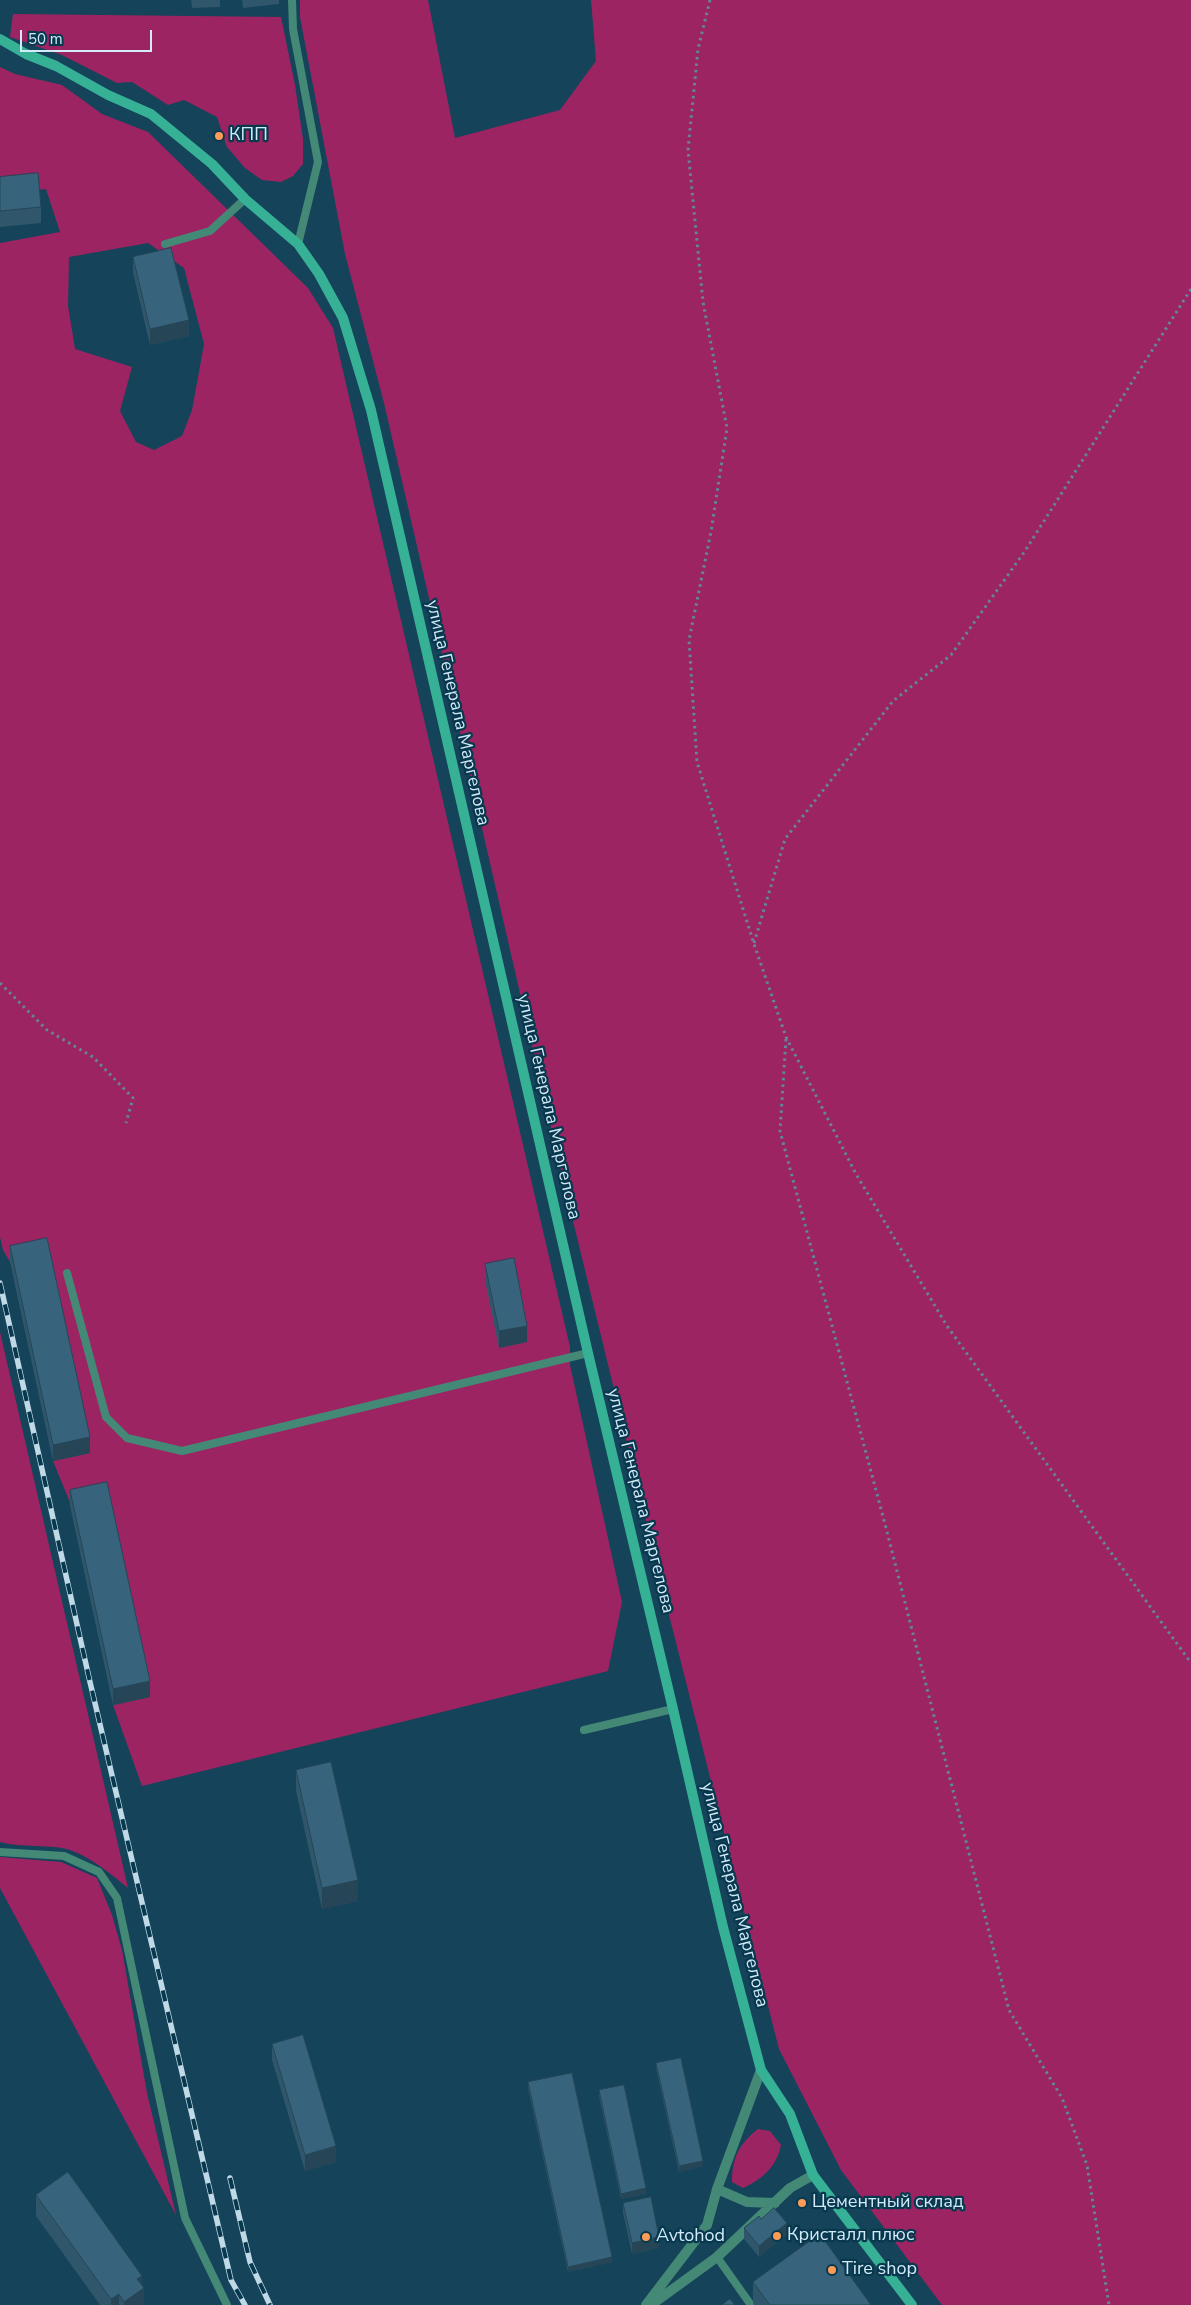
<!DOCTYPE html>
<meta charset="utf-8">
<style>
body{margin:0}
#map{position:relative;width:1191px;height:2305px;overflow:hidden;background:#15435a;font-family:"Nunito Sans",sans-serif}
canvas{display:block}
.scale{position:absolute;left:20px;top:30px;width:132px;height:22px;box-sizing:border-box;border:2px solid #d3eaf8;border-top:0;padding-left:6px;font-size:15px;line-height:18px;white-space:nowrap;color:#d3eaf8;-webkit-text-stroke:4px #07384e;paint-order:stroke}
</style>
<div id="map">
<canvas width="1191" height="2305"></canvas>
<div class="scale">50 m</div>
</div>
<script>
const g = document.querySelector('canvas').getContext('2d');
g.lineJoin = 'round';
function paint(path, color) {
  g.fillStyle = color;
  g.fill(path, 'evenodd');
}
function strokePath(path, color, width, dash) {
  g.strokeStyle = color;
  g.lineWidth = width;
  g.lineCap = dash ? 'butt' : 'round';
  g.setLineDash(dash || []);
  g.stroke(path);
}
function drawText(font, color, halo, rows, align = 'center') {
  g.font = font + ' "Nunito Sans",sans-serif';
  g.lineWidth = 4.5;
  g.setLineDash([]);
  g.textBaseline = 'middle';
  g.strokeStyle = halo;
  g.fillStyle = color;
  for (const [text, x, y, turn = 0] of rows) {
    g.save();
    g.translate(x, y);
    g.rotate((+turn || 0) * Math.PI / 180);
    g.textAlign = isNaN(turn) ? turn : align;
    if (halo) g.strokeText(text, 0, 0);
    g.fillText(text, 0, 0);
    g.restore();
  }
}
paint(new Path2D(`
 M 300,0 L 428,0 L 455,138 L 560,110 L 596,61 L 591,0 L 1191,0 L 1191,2305 L 942,2305 L 841,2170 L 779,2049 L 671,1623 L 564,1184 L 384,403 L 345,254 L 300,17 Z
 M 13,14 L 281,17 L 295,85 L 303,139 L 303,164 L 293,176 L 281,182 L 262,180 L 245,168 L 227,147 L 217,117 L 184,100 L 168,105 L 132,82 L 117,83 L 62,55 L 10,37 Z
 M 0,67 L 15,74 L 62,85 L 102,114 L 148,132 L 308,288 L 333,328 L 570,1347 L 570,1365 L 622,1602 L 608,1671 L 142,1786 L 113,1705 L 150,1697 L 53,1461 L 89,1453 L 10,1262 L 3,1250 L 0,1237 L 0,243 L 60,232 L 46,189 L 0,193 ZM 148,243 L 184,268 L 204,344 L 192,410 L 182,436 L 154,450 L 136,442 L 120,411 L 132,367 L 75,349 L 68,306 L 69,257 Z
 M 0,1332 L 128,1888 C 111,1874 92,1858 70,1850 C 53,1844 21,1848 0,1842 Z
 M 0,1857 L 61,1862 L 97,1878 L 112,1915 L 122,1950 L 147,2093 L 176,2215 L 0,1888 Z
 M 758,2129 L 770,2131 L 781,2145 C 777,2166 763,2179 743,2188 L 732,2182 C 732,2158 739,2144 758,2129 Z`), '#9d2462');
strokePath(new Path2D(`
 M 710,0 L 698,49 L 688,150 L 703,302 L 727,428 L 711,532 L 689,640 L 697,762 L 754,944 L 786,1037 L 856,1174 L 947,1326 L 1191,1663
 M 754,943 L 785,839 L 893,701 L 951,655 L 1025,551 L 1191,289
 M 0,983 L 47,1030 L 93,1057 L 133,1098 L 126,1123
 M 786,1039 L 780,1131 L 885,1524 L 1009,2010 L 1062,2098 L 1087,2165 L 1109,2305`), '#62879a', 3, [2.5, 4]);
strokePath(new Path2D(`
 M 292,0 L 293,29 L 318,162 L 298,244
 M 165,244 L 210,231 L 245,199
 M 67,1273 L 106,1417 L 127,1438 L 182,1451 L 588,1353
 M 584,1730 L 673,1709
 M 0,1852 L 64,1856 L 99,1872 L 117,1898 L 185,2218 L 227,2305
 M 717,2257 L 751,2305`), '#448876', 8);
strokePath(new Path2D(`
 M 717,2189 L 747,2202 L 775,2203
 M 646,2305 L 707,2225 L 717,2189 L 761,2070
 M 651,2305 L 717,2257 L 790,2188 L 813,2175`), '#448876', 10);
strokePath(new Path2D(`
 M 0,39 L 26,54 L 56,66 L 108,95 L 151,114 L 212,164 L 245,199 L 298,244 L 319,274 L 343,318 L 371,410 L 588,1353 L 673,1709 L 723,1927 L 761,2070 L 790,2114 L 813,2175 L 912,2305`), '#37b195', 10);
const rail = new Path2D(`
 M 0,1283 L 90,1682 L 231,2280 L 245,2305
 M 230,2178 L 250,2262 L 270,2305`);
strokePath(rail, '#bfd9e7', 5.5);
strokePath(rail, '#07384e', 4, [11]);
paint(new Path2D(`
 M 191,0 L 220,0 L 220,7 L 192,8 Z
 M 242,0 L 279,0 L 279,4 L 243,8 Z
 M 0,177 L 41,207 L 41,223 L 0,227 Z
 M 133,257 L 189,336 L 150,345 L 133,273 Z
 M 10,1246 L 90,1453 L 53,1461 L 10,1262 Z
 M 485,1264 L 527,1342 L 499,1348 L 485,1280 Z
 M 70,1490 L 150,1697 L 113,1705 L 70,1506 Z
 M 296,1770 L 358,1901 L 322,1909 L 296,1791 Z
 M 272,2044 L 336,2162 L 305,2171 L 272,2060 Z
 M 656,2063 L 703,2166 L 679,2172 L 656,2068 Z
 M 528,2082 L 612,2262 L 568,2272 L 528,2088 Z
 M 599,2090 L 646,2194 L 621,2199 L 599,2096 Z
 M 36,2195 L 142,2286 L 144,2305 L 100,2305 L 36,2216 Z
 M 623,2203 L 659,2248 L 632,2254 L 623,2213 Z
 M 761,2219 L 787,2234 L 759,2257 L 744,2239 L 744,2228 Z
 M 753,2282 L 871,2305 L 754,2305 L 753,2303 Z`), '#2f566b');
paint(new Path2D(`
 M 189,320 L 189,336 L 150,345 L 150,329 Z
 M 527,1326 L 527,1342 L 499,1348 L 499,1331 Z
 M 90,1437 L 90,1453 L 53,1461 L 53,1445 Z
 M 150,1681 L 150,1697 L 113,1705 L 113,1689 Z
 M 358,1880 L 358,1901 L 322,1909 L 322,1888 Z
 M 336,2146 L 336,2162 L 305,2171 L 305,2155 Z
 M 703,2161 L 703,2166 L 679,2172 L 679,2166 Z
 M 646,2188 L 646,2194 L 621,2199 L 621,2194 Z
 M 787,2223 L 787,2234 L 759,2257 L 759,2246 Z
 M 659,2237 L 659,2248 L 632,2254 L 632,2243 Z
 M 612,2257 L 612,2262 L 568,2272 L 568,2267 Z
 M 142,2276 L 142,2289 L 144,2288 L 144,2305 L 124,2305 L 124,2302 L 137,2279 Z
 M 119,2294 L 119,2305 L 111,2305 L 111,2299 Z`), '#264657');
const building = new Path2D(`
 M 38,173 L 41,207 L 0,211 L 0,177 Z
 M 171,248 L 189,320 L 150,329 L 133,257 Z
 M 47,1238 L 90,1437 L 53,1445 L 10,1246 Z
 M 514,1258 L 527,1326 L 499,1331 L 485,1264 Z
 M 107,1482 L 150,1681 L 113,1689 L 70,1490 Z
 M 331,1762 L 358,1880 L 322,1888 L 296,1770 Z
 M 303,2035 L 336,2146 L 305,2155 L 272,2044 Z
 M 681,2058 L 703,2161 L 679,2166 L 656,2063 Z
 M 572,2073 L 612,2257 L 568,2267 L 528,2082 Z
 M 624,2085 L 646,2188 L 621,2194 L 599,2090 Z
 M 68,2172 L 142,2276 L 137,2279 L 144,2288 L 124,2302 L 119,2294 L 111,2299 L 36,2195 Z
 M 651,2197 L 659,2237 L 632,2243 L 623,2203 Z
 M 774,2208 L 787,2223 L 759,2246 L 744,2228 L 759,2216 L 761,2219 Z
 M 820,2234 L 871,2305 L 770,2305 L 753,2282 Z
 M 730,2299 L 735,2305 L 722,2305 Z`);
paint(building, '#37647c');
strokePath(building, '#264657', 1);
for (const [x, y, r, color] of [
 [219,136,5,"#fe9c57"],
 [802,2203,5,"#fe9c57"],
 [777,2236,5,"#fe9c57"],
 [646,2237,5,"#fe9c57"],
 [832,2270,5,"#fe9c57"]
]) {
  const dot = new Path2D();
  dot.arc(x, y, r, 0, 2 * Math.PI);
  g.fillStyle = color;
  g.fill(dot);
  strokePath(dot, '#07384e', 2);
}
drawText('18px', '#d3eaf8', '#07384e', [
 ["КПП",229,136],
 ["Цементный склад",812,2203],
 ["Кристалл плюс",787,2236],
 ["Avtohod",656,2237],
 ["Tire shop",842,2270]
], 'left');
drawText('18px', '#d3eaf8', '#07384e', [
 ["улица Генерала Маргелова",457,713,77],
 ["улица Генерала Маргелова",548,1107,77],
 ["улица Генерала Маргелова",640,1501,76],
 ["улица Генерала Маргелова",734,1895,76]
]);
</script>
